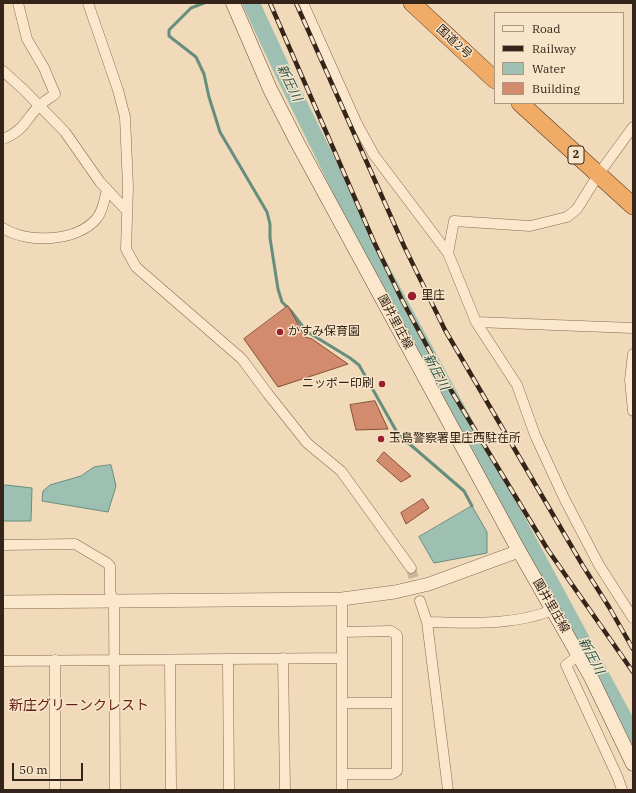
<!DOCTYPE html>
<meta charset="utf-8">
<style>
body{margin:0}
#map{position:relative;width:636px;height:793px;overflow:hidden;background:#f0dab9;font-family:"IBM Plex Serif",serif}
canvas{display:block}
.frame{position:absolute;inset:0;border:4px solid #352419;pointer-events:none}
.legend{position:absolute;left:494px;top:12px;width:130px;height:92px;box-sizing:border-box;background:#f8e5c9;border:1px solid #aa9883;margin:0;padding:5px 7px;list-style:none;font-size:12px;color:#352419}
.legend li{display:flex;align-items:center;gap:8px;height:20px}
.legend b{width:20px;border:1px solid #aa9883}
.scale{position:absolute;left:12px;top:763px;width:71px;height:18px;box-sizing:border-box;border:2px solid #352419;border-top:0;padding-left:5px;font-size:12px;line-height:14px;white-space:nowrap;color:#352419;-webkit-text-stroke:3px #f8e5c9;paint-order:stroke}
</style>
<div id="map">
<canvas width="636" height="793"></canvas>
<div class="frame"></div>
<ul class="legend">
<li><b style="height:5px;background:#fbe8cc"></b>Road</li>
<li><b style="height:5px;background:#352419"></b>Railway</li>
<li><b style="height:11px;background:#9ec0b2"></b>Water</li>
<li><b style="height:11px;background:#d28b6c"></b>Building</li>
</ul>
<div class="scale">50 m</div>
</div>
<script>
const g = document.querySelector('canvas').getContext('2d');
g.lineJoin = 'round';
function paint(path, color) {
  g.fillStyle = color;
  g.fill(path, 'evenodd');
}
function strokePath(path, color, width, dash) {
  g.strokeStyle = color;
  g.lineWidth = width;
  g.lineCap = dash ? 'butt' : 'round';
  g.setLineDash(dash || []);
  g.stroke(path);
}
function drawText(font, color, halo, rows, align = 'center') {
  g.font = font + ' "IBM Plex Serif","Noto Sans JP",serif';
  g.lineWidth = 3;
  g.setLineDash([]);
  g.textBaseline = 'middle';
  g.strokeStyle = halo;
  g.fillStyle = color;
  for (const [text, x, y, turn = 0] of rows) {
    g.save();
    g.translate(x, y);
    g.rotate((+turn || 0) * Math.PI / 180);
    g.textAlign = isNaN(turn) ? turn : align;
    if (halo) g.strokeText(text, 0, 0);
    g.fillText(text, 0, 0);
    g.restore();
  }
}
const water = new Path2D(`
 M 111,465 L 116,486 L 108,512 L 42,501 L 43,491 L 50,485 L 81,476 L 94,467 Z
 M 6,485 L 32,488 L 31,521 L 3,521 L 3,486 Z
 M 472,506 L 487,532 L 487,553 L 434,563 L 419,537 Z`);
paint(water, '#9ec0b2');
strokePath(water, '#668e7f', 1);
strokePath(new Path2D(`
 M 204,3 L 191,8 L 169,30 L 169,36 L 196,57 L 204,74 L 209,97 L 220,132 L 267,212 L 270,224 L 270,238 L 278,289 L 282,302 L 291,311 L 306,331 L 350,358 L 359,365 L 398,434 L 464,491 L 472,506`), '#668e7f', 3);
strokePath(new Path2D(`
 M 251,3 L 284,74 L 371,251 L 633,735`), '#9ec0b2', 17);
const building = new Path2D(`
 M 288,306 L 305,337 L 312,339 L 348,364 L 278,387 L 244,339 Z
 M 375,401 L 388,429 L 356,430 L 350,405 Z
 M 384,452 L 411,476 L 401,482 L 377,461 Z
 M 423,499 L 429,508 L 406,524 L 401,513 Z`);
paint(building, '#d28b6c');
strokePath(building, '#884e37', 1);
strokePath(new Path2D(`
 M 411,568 L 420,601`), '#cbb699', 10, [10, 5]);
const minor = new Path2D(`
 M 88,3 L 118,90 L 125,117 L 128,187 L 126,249 L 136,267 L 242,359 L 268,394 L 307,443 L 341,471 L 411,568
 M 303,3 L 357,124 L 374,155 L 448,253 L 476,322 L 517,385 L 535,435 L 564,498 L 599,565 L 633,618
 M 3,71 L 24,90 L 65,132 L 100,182 L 127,211
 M 3,139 C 25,130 25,120 39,106 C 44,101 50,98 55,94 L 44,68 L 27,39 L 18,3
 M 3,228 C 27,244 78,242 97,218 C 103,211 105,198 107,189
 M 448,253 L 454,221 L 530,226 L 567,217 L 577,209 L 598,175 L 633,127
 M 476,322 L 633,328
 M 633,354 L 630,380 L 633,411
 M 3,545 L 75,544 L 107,563 L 110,566 L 110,592 L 114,601 L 115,790
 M 342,599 L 342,790
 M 420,601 L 427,622 L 448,790
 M 427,622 C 469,623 512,626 553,610
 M 342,632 L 391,631 L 397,635 L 397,771 L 392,774 L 342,774
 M 579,655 L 566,665 L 618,778 L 622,790
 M 283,658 L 285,790
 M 170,660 L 171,790
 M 228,660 L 229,790
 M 3,661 L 341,658
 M 342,703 L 397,703
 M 55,790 L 55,660`);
const tertiary = new Path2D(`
 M 3,602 L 342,599 L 395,592 L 429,584 L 519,551`);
const secondary = new Path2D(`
 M 233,3 L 270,89 L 297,142 L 519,551 L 591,677 L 633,764`);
const trunk = new Path2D(`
 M 412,3 L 495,80
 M 520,103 L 633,206`);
strokePath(minor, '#886953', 11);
strokePath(tertiary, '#886953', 14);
strokePath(secondary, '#694a37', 15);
strokePath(trunk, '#543828', 18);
strokePath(minor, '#fbe8cc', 10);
strokePath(tertiary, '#fbe8cc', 13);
strokePath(secondary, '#fbe8cc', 14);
strokePath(trunk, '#f0ac66', 17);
const rail = new Path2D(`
 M 270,3 L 374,242 L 402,300 L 452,392 L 548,550 L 633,672
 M 296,3 L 404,246 L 445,330 L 583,566 L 609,607 L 633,649`);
strokePath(rail, '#352419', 4.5);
strokePath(rail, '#f8e5c9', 3, [9]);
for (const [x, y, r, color] of [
 [412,296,5,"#9a1f2e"],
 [280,332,4,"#9a1f2e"],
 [382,384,4,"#9a1f2e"],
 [381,439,4,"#9a1f2e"]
]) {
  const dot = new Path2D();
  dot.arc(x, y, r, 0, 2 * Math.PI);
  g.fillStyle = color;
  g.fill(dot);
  strokePath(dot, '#f8e5c9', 1.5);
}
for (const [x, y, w] of [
 [576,155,16]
]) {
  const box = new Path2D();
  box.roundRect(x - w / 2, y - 9, w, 18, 3);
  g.fillStyle = '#f8e5c9';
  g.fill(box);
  strokePath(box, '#352419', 1);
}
drawText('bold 11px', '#352419', null, [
 ["2",576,155]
]);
drawText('12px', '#352419', '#f8e5c9', [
 ["国道2号",454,42,43],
 ["園井里庄線",395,322,62],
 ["園井里庄線",551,606,60]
]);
drawText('12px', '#352419', '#f8e5c9', [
 ["里庄",421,296],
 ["かすみ保育園",288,332],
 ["ニッポー印刷",374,384,"right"],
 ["玉島警察署里庄西駐在所",389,439]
], 'left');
drawText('italic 13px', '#27564e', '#f8e5c9', [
 ["新圧川",289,83,64],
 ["新圧川",436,372,62],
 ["新圧川",591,656,62]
]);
drawText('14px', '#651e16', '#f8e5c9', [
 ["新庄グリーンクレスト",79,706]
]);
</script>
